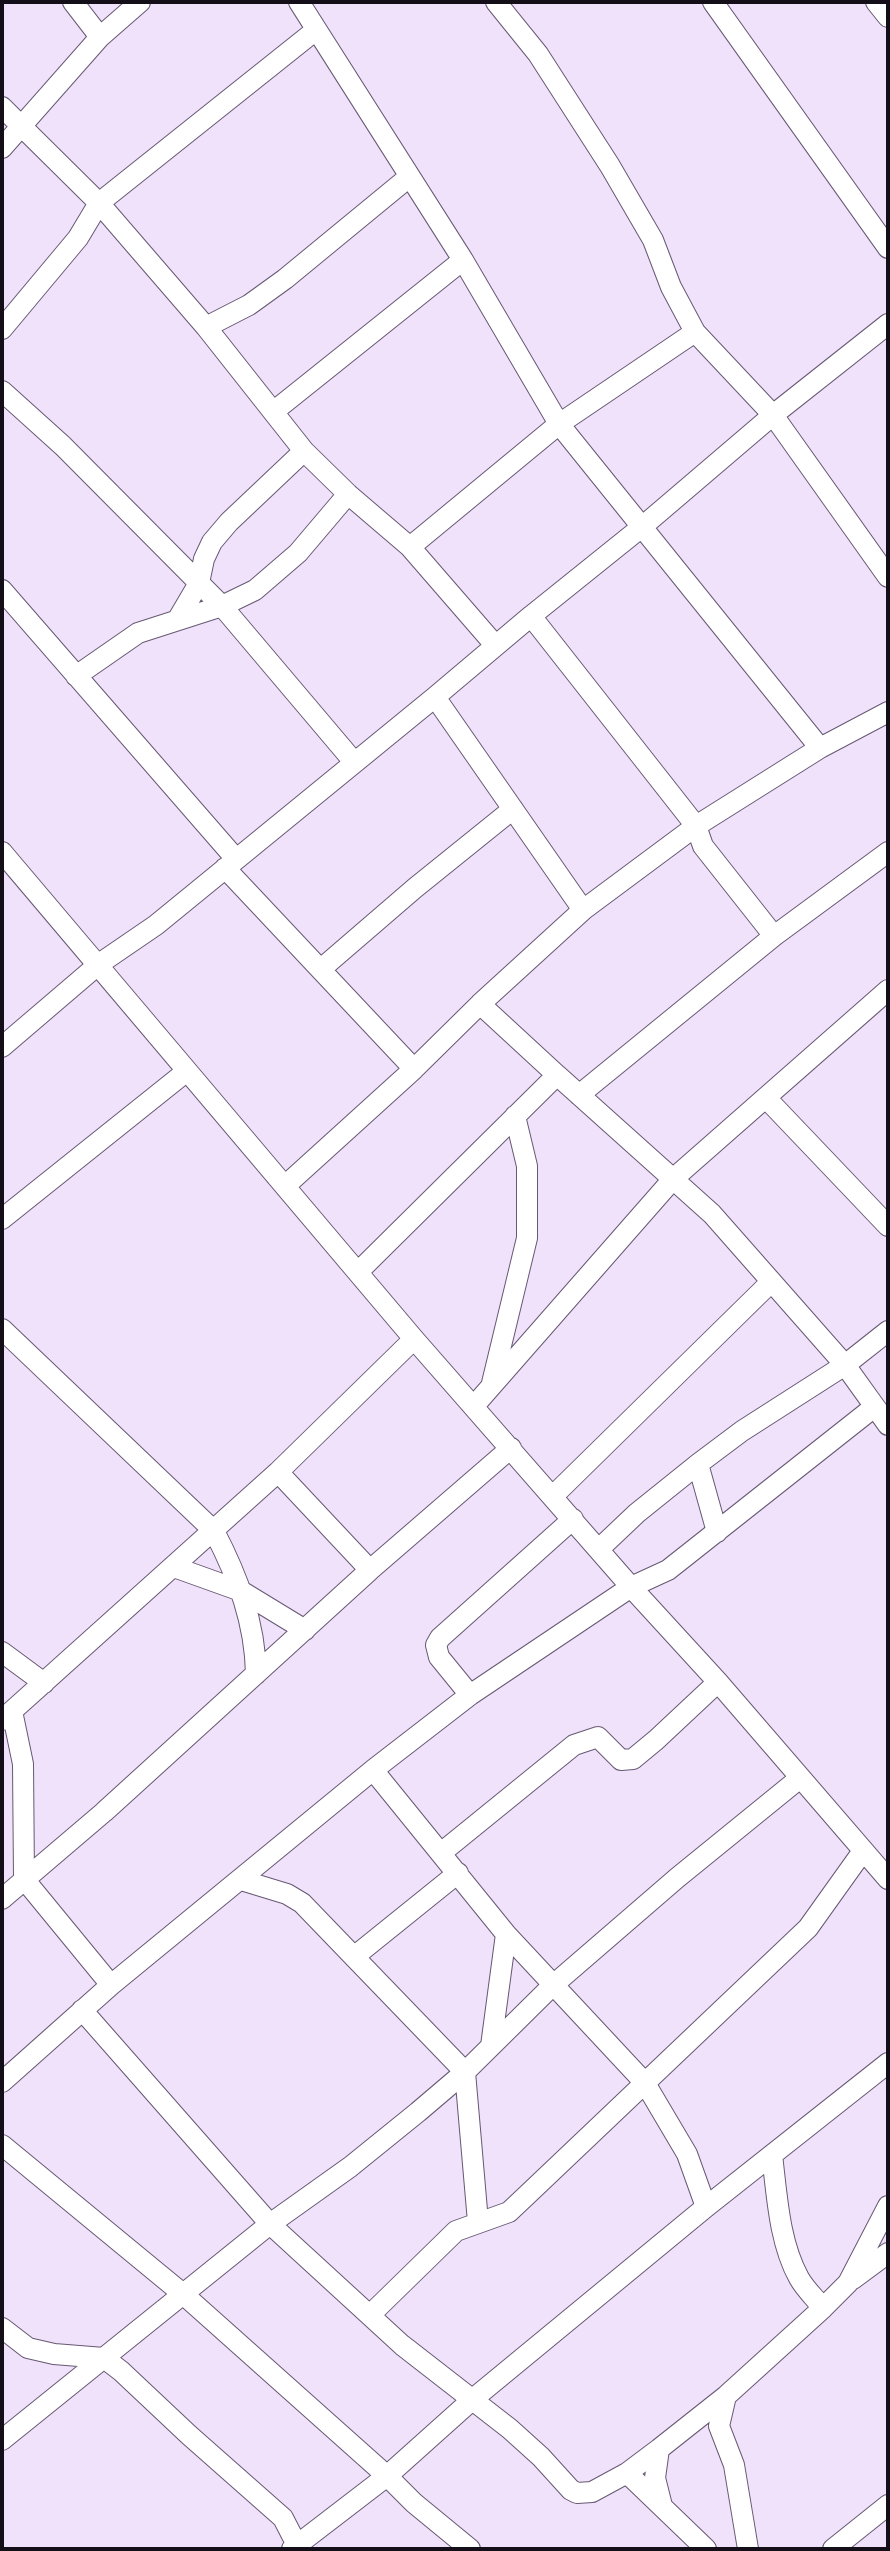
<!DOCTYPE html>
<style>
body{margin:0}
#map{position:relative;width:890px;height:2551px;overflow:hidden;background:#f0e2fb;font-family:Bitter,serif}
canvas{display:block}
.frame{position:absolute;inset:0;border:4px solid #140e19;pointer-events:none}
</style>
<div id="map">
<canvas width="890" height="2551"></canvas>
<div class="frame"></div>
</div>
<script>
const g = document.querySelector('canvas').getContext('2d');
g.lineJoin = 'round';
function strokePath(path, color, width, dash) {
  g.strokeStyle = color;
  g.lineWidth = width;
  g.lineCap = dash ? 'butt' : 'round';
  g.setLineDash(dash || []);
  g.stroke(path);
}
const street = new Path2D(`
 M 73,2 L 100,37
 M 299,2 L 463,260 L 559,424 L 820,748
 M 496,2 L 538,54 L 610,166 L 653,240 L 671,287 L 695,332 L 773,415 L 888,577
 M 713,2 L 888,248
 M 876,2 L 888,17
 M 2,107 L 99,203 L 206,327 L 304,451 L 348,494 L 410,547 L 495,645
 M 2,148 L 100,37 L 140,2
 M 206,327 L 249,305 L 285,279 L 409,177
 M 2,329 L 78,238 L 99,203 L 316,30
 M 2,391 L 63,446 L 222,606 L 354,762
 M 273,412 L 463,260
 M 410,547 L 559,424 L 695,332
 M 2,590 L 236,859
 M 531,616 L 696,826 L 703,846 L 774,936
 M 179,617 L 199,583 L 204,559 L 212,542 L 229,522 L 304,451
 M 76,676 L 138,633 L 222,606 L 255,590 L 298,553 L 348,494
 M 435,697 L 583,910
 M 2,852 L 414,1339 L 631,1587 L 718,1682 L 888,1879
 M 225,868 L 414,1069
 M 321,969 L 415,888 L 513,809
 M 2,1047 L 99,964 L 156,925 L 435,697 L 531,616 L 643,526 L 773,415 L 888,324
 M 557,1075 L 712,1214 L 845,1365 L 888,1425
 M 579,1095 L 774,936 L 888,852
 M 767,1099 L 888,1226
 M 285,1186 L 414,1069 L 480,1004
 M 2,1219 L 187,1071
 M 358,1272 L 557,1075 L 480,1004 L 583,910 L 696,826 L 820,748 L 888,712
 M 2,1329 L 214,1531 C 238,1577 255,1622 256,1674
 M 492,1383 L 527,1238 L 527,1166 L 515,1116
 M 474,1406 L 673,1179 L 888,990
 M 698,1464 L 717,1532
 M 278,1472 L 370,1570
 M 553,1496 L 771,1282
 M 599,1549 L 637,1513 L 698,1464 L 742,1431 L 845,1365 L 888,1331
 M 174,1567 L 241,1591 L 305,1630
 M 2,1652 L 44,1683
 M 470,1695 L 439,1657 L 436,1645 L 440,1638 L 573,1519
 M 12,1711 L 23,1764 L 24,1879 L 111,1985
 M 2,1720 L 278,1472 L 414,1339
 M 373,1770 L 506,1934 L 645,2083 L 687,2154 L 706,2207
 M 441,1853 L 574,1745 L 598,1737 L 621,1760 L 633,1759 L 656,1740 L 718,1682
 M 241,1880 L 287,1894 L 302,1903 L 465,2072 L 478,2222
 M 2,1899 L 104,1812 L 370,1570 L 511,1448
 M 355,1956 L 458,1873
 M 82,2010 L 270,2224 L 402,2345 L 510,2429 L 541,2457 L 571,2490 L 577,2493 L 592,2492 L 627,2473 L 659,2449 L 726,2396 L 823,2308 L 848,2283 L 888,2206
 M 491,2046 L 506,1934
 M 2,2082 L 111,1985 L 373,1770 L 470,1695 L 631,1587 L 668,1570 L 873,1408
 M 2,2145 L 183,2294 L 387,2476 L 414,2503 L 470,2549
 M 772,2155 C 777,2195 779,2242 799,2278 C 805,2289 815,2298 823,2308
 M 853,2279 L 888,2253
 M 370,2315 L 456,2231 L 509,2212 L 527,2195 L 808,1928 L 863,1851
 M 2,2328 L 28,2348 L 54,2354 L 104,2358 L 121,2371 L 189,2435 L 283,2518 L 299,2549
 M 726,2396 L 719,2426 L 734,2465 L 748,2549
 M 2,2440 L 270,2224 L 350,2167 L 418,2112 L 465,2072 L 552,1986 L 677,1878 L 800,1778
 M 659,2449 L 655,2478 L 662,2506
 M 627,2473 L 706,2549
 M 292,2549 L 387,2476 L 473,2399 L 706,2207 L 888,2063
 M 833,2549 L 888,2505`);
strokePath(street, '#675873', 22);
strokePath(street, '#fff', 20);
</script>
